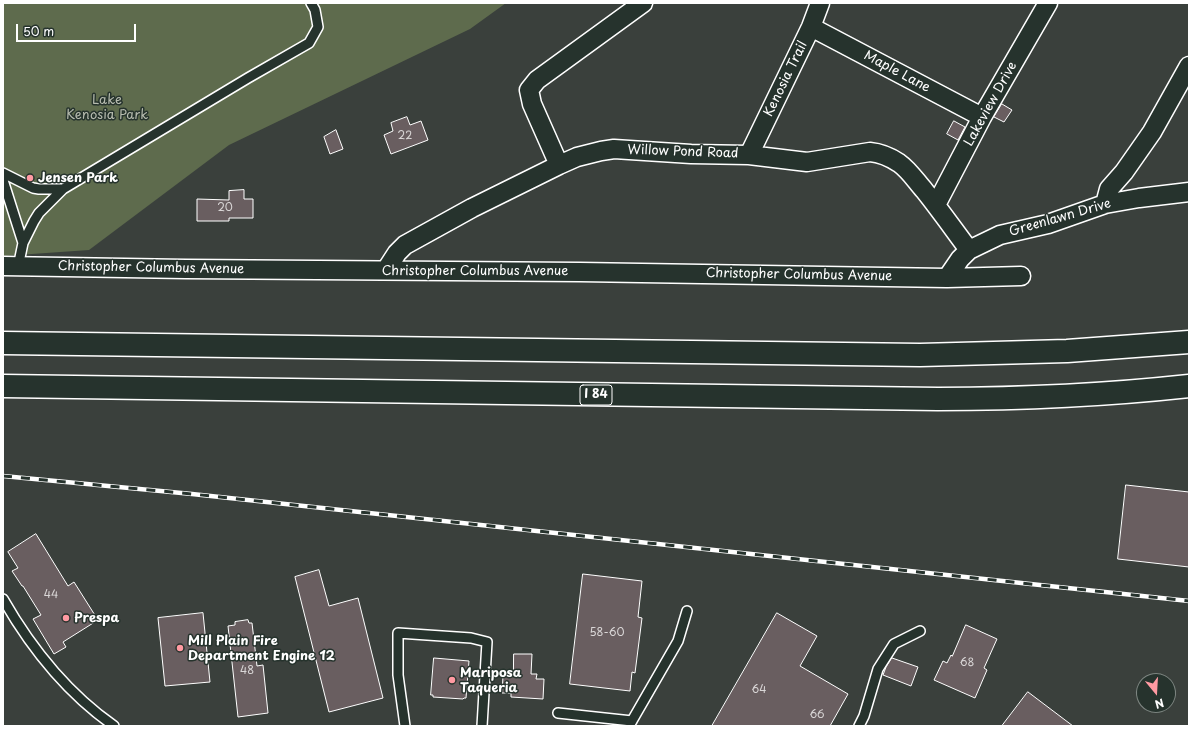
<!DOCTYPE html>
<style>
body{margin:0}
#map{position:relative;width:1192px;height:729px;overflow:hidden;background:#3a403c;font-family:"Playpen Sans",sans-serif}
canvas{display:block}
.frame{position:absolute;inset:0;border:4px solid #fff;pointer-events:none}
.north{position:absolute;left:1136px;top:673px;width:40px;height:40px;box-sizing:border-box;background:#26332d;border:1px solid #7d8581;border-radius:50%;rotate:162deg;font-size:11px;font-weight:700;line-height:16px;text-align:center;color:#fff}
.north::after{content:'';display:block;margin:auto;width:14px;height:18px;background:#ff9aa2;clip-path:polygon(50% 0,100% 100%,50% 72%,0 100%)}
.scale{position:absolute;left:16px;top:24px;width:120px;height:18px;box-sizing:border-box;border:2px solid #fff;border-top:0;padding-left:5px;font-size:12px;line-height:14px;white-space:nowrap;color:#fff;-webkit-text-stroke:3px #26332d;paint-order:stroke}
</style>
<div id="map">
<canvas width="1192" height="729"></canvas>
<div class="frame"></div>
<div class="north">N</div>
<div class="scale">50 m</div>
</div>
<script>
const g = document.querySelector('canvas').getContext('2d');
g.lineJoin = 'round';
function paint(path, color) {
  g.fillStyle = color;
  g.fill(path, 'evenodd');
}
function strokePath(path, color, width, dash) {
  g.strokeStyle = color;
  g.lineWidth = width;
  g.lineCap = dash ? 'butt' : 'round';
  g.setLineDash(dash || []);
  g.stroke(path);
}
function drawText(font, color, halo, rows, align = 'center') {
  g.font = font + ' "Playpen Sans",sans-serif';
  g.lineWidth = 3;
  g.setLineDash([]);
  g.textBaseline = 'middle';
  g.strokeStyle = halo;
  g.fillStyle = color;
  for (const [text, x, y, turn = 0] of rows) {
    g.save();
    g.translate(x, y);
    g.rotate((+turn || 0) * Math.PI / 180);
    g.textAlign = isNaN(turn) ? turn : align;
    if (halo) g.strokeText(text, 0, 0);
    g.fillText(text, 0, 0);
    g.restore();
  }
}
paint(new Path2D(`
 M 3,3 L 506,3 L 470,29 L 229,145 L 89,250 L 3,256 Z`), '#5e6b4d');
const building = new Path2D(`
 M 1002,104 L 1012,110 L 1004,122 L 994,117 Z
 M 407,117 L 410,125 L 421,121 L 428,140 L 391,154 L 384,135 L 393,131 L 391,123 Z
 M 954,121 L 965,127 L 958,140 L 947,134 Z
 M 336,130 L 343,149 L 330,154 L 324,137 Z
 M 244,190 L 244,199 L 253,199 L 253,218 L 229,218 L 229,221 L 197,221 L 197,199 L 229,200 L 229,191 Z
 M 1126,485 L 1189,492 L 1189,567 L 1118,559 Z
 M 36,534 L 68,586 L 74,582 L 98,620 L 63,642 L 66,647 L 54,654 L 33,619 L 41,615 L 23,586 L 22,586 L 12,571 L 18,568 L 8,552 Z
 M 319,570 L 329,606 L 358,598 L 383,698 L 329,712 L 295,577 Z
 M 583,574 L 642,581 L 638,617 L 642,618 L 635,673 L 632,672 L 630,691 L 570,684 Z
 M 203,613 L 210,682 L 165,686 L 158,618 Z
 M 777,613 L 817,636 L 800,666 L 848,694 L 830,726 L 712,726 Z
 M 248,620 L 249,623 L 252,623 L 257,666 L 263,665 L 268,713 L 238,717 L 228,626 L 235,625 L 235,622 Z
 M 966,625 L 997,639 L 984,668 L 987,670 L 975,698 L 934,680 L 943,661 L 947,663 L 951,655 L 952,656 Z
 M 514,654 L 532,654 L 531,674 L 537,674 L 536,679 L 544,679 L 543,699 L 511,697 L 511,693 L 502,693 L 503,676 L 513,676 Z
 M 434,658 L 469,661 L 466,698 L 464,698 L 463,699 L 433,697 L 433,695 L 431,695 Z
 M 892,658 L 918,667 L 911,686 L 883,675 L 886,667 Z
 M 1028,692 L 1073,726 L 1002,726 Z`);
paint(building, '#695e60');
strokePath(building, '#fff', 1);
const lane = new Path2D(`
 M 3,173 L 33,188 L 39,189 L 63,189
 M 3,180 L 23,243
 M 18,267 L 23,243 L 34,221 L 39,213 L 63,189 L 248,78 L 309,43 L 318,27 L 315,10 L 311,3
 M 3,599 C 31,648 67,693 114,726
 M 558,713 L 632,721
 M 405,726 L 398,675 L 398,633 L 471,638 L 487,642 L 482,726
 M 629,726 L 678,641 L 687,611
 M 859,726 L 864,716 L 878,669 L 894,644 L 920,631`);
const street = new Path2D(`
 M 811,27 L 982,117
 M 749,155 L 811,27 L 820,3
 M 559,165 L 532,104 L 529,90 L 537,80 L 643,3
 M 1105,204 L 1109,189 L 1124,172 L 1152,132 L 1189,66
 M 936,205 L 982,117 L 1048,3
 M 3,266 L 186,269 L 580,272 L 947,278 L 1021,276
 M 386,270 L 397,253 L 405,245 L 472,208 L 559,165 L 577,157 L 601,151 L 614,149 L 691,154 L 749,155 L 807,162 L 870,152 C 881,153 890,157 899,163 C 909,170 916,181 924,190 C 940,210 954,230 969,250
 M 947,278 L 960,259 L 969,250 L 1000,235 L 1048,224 L 1105,204 L 1139,198 L 1189,192`);
const highway = new Path2D(`
 M 3,343 L 920,355 L 1067,351 L 1189,342
 M 3,386 L 938,399 C 1022,399 1106,395 1189,386`);
strokePath(lane, '#fff', 12);
strokePath(street, '#fff', 21);
strokePath(highway, '#fff', 25);
strokePath(lane, '#26332d', 9);
strokePath(street, '#26332d', 18);
strokePath(highway, '#26332d', 22);
const rail = new Path2D(`
 M 3,476 L 192,494 L 1189,601`);
strokePath(rail, '#fff', 4.5);
strokePath(rail, '#26332d', 3, [9]);
for (const [x, y, r, color] of [
 [30,178,4,"#ff9aa2"],
 [66,618,4,"#ff9aa2"],
 [180,648,4,"#ff9aa2"],
 [452,680,4,"#ff9aa2"]
]) {
  const dot = new Path2D();
  dot.arc(x, y, r, 0, 2 * Math.PI);
  g.fillStyle = color;
  g.fill(dot);
  strokePath(dot, '#26332d', 1.5);
}
drawText('11px', '#dad7d7', null, [
 ["22",405,136],
 ["20",225,208],
 ["44",51,595],
 ["58-60",607,633],
 ["68",967,663],
 ["48",247,671],
 ["64",759,690],
 ["66",817,715]
]);
for (const [x, y, w] of [
 [596,395,32]
]) {
  const box = new Path2D();
  box.roundRect(x - w / 2, y - 10, w, 20, 3);
  g.fillStyle = '#26332d';
  g.fill(box);
  strokePath(box, '#fff', 1);
}
drawText('bold 12px', '#fff', null, [
 ["I 84",596,395]
]);
drawText('13px', '#fff', '#26332d', [
 ["Maple Lane",897,72,28],
 ["Kenosia Trail",786,79,-64],
 ["Lakeview Drive",991,104,-61],
 ["Willow Pond Road",683,152,2],
 ["Greenlawn Drive",1060,218,-16],
 ["Christopher Columbus Avenue",151,268,1],
 ["Christopher Columbus Avenue",475,271],
 ["Christopher Columbus Avenue",799,275,1]
]);
drawText('13px', '#b7bcaf', '#26332d', [
 ["Lake",107,100],
 ["Kenosia Park",107,115]
]);
drawText('bold 13px', '#fff', '#26332d', [
 ["Jensen Park",38,178],
 ["Prespa",74,618],
 ["Mill Plain Fire",188,641],
 ["Department Engine 12",188,656],
 ["Mariposa",460,673],
 ["Taqueria",460,688]
], 'left');
</script>
